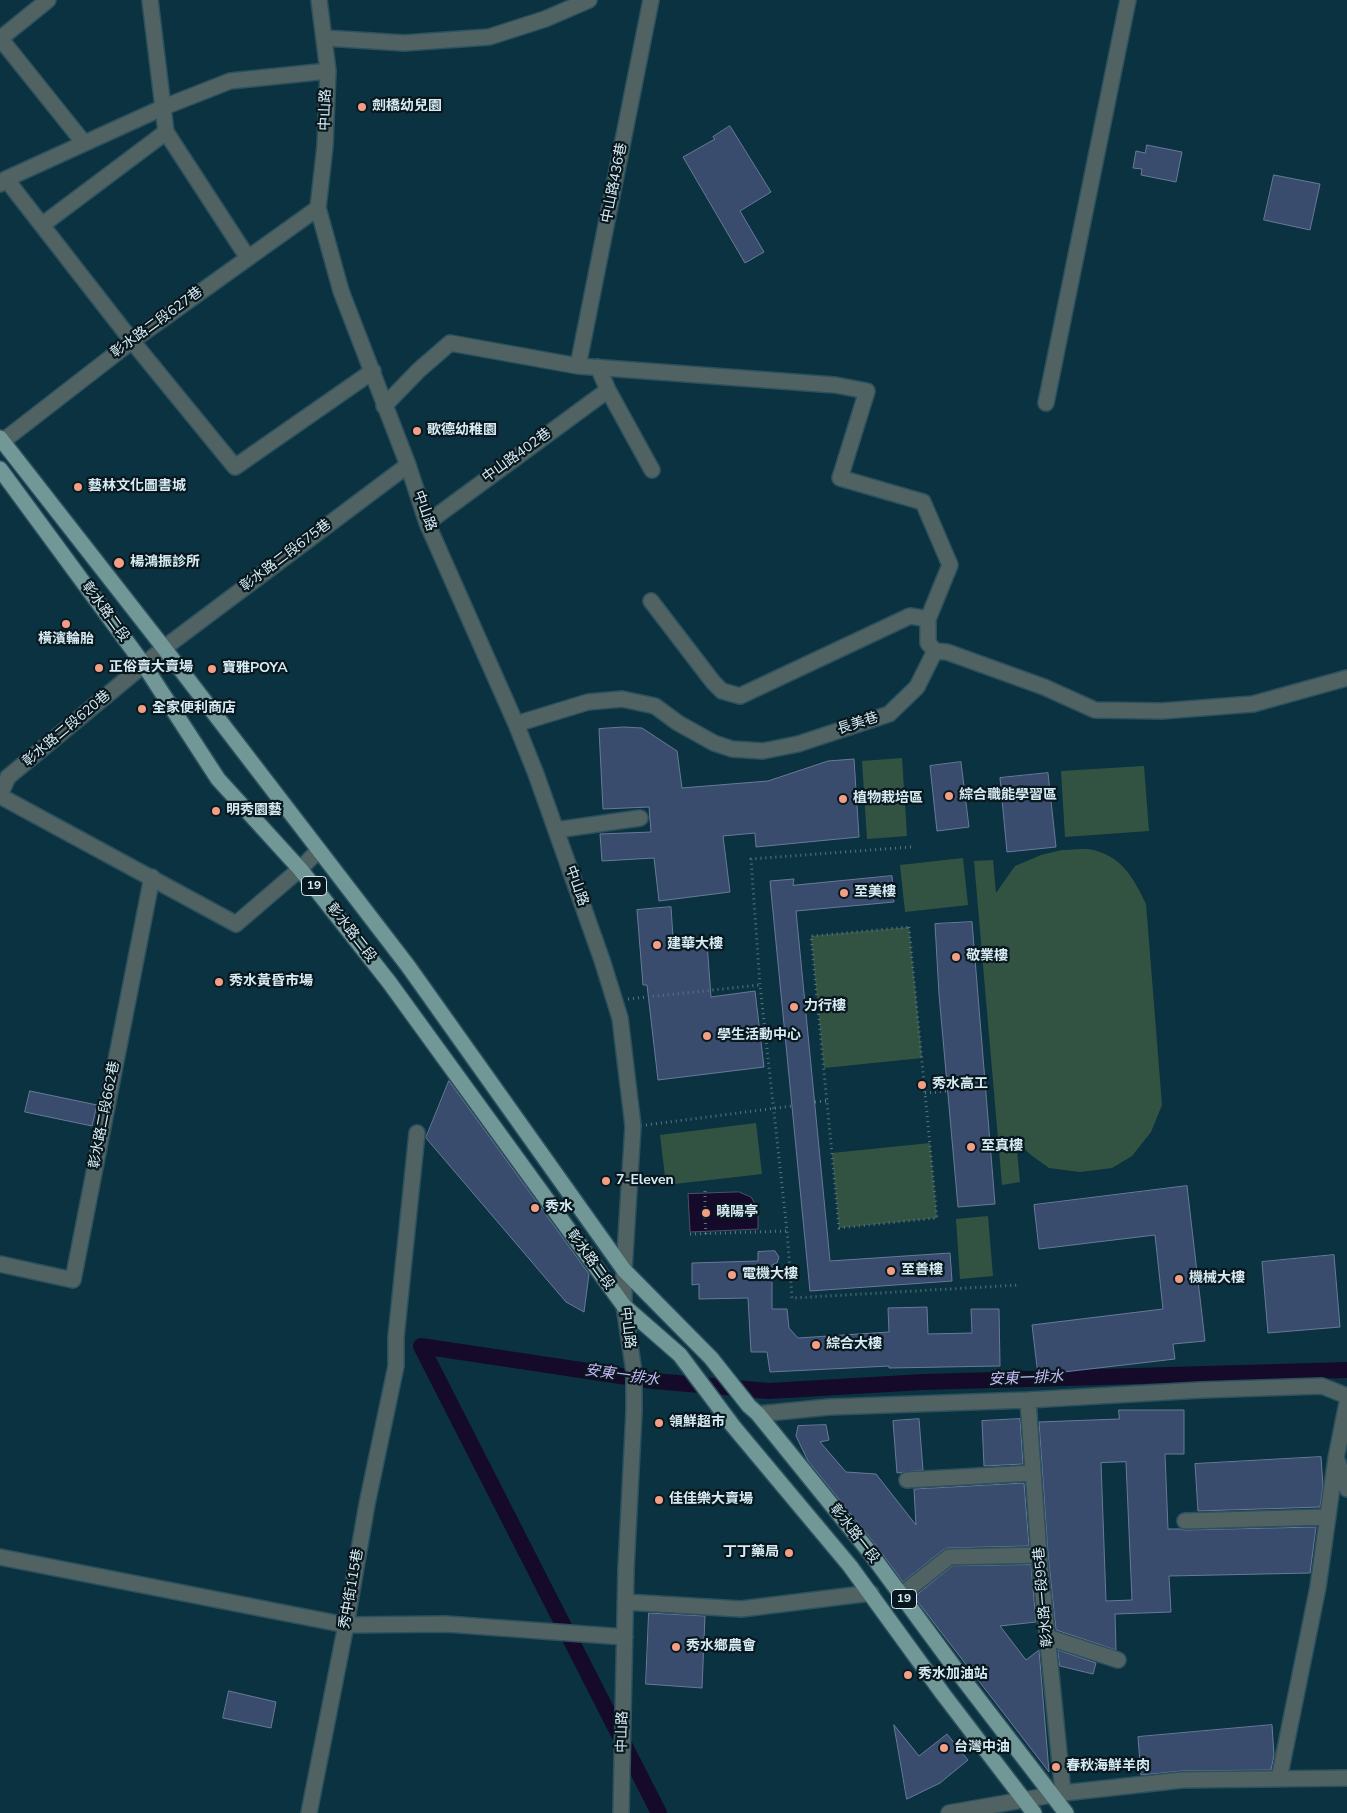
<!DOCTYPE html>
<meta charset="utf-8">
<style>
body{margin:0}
canvas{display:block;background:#0b3240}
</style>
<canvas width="1347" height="1813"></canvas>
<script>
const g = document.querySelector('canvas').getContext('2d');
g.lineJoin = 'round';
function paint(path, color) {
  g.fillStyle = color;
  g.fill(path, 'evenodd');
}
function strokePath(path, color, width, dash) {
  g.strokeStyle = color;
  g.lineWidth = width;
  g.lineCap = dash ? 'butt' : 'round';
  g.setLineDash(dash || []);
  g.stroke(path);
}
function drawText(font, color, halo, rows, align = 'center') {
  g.font = font + ' "Nunito Sans","Noto Sans TC",sans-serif';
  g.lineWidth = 4.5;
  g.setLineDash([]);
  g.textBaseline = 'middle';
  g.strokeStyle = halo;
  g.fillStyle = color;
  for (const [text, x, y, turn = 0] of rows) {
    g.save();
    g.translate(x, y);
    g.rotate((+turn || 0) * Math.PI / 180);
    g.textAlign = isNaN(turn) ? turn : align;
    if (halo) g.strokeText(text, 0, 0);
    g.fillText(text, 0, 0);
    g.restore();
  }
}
paint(new Path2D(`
 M 902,758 L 907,836 L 867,839 L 862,761 Z
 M 1144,766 L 1149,831 L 1065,837 L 1061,771 Z
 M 1062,850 C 1073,850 1087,847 1097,851 C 1124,859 1135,881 1146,904 L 1162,1105 L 1151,1132 L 1132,1156 L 1112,1168 L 1080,1172 L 1049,1168 L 1031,1155 L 1016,1141 L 1020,1182 L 1002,1185 L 974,861 L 993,860 L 996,893 L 1015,866 L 1041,855 Z
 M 963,858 L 968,905 L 905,912 L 900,865 Z
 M 909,927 L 922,1058 L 824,1068 L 811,936 Z
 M 756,1123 L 762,1174 L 666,1185 L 660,1135 Z
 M 930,1143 L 937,1218 L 839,1228 L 832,1153 Z
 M 988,1216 L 993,1276 L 960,1279 L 956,1219 Z`), '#325341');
const water = new Path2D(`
 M 739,1192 L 751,1197 L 758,1209 L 758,1229 L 690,1232 L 688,1194 Z`);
paint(water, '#150a29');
strokePath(water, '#4f4e66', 1);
strokePath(new Path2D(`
 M 659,1813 L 421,1346 L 654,1381 L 769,1391 L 923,1382 L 1347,1370`), '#150a29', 16);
const building = new Path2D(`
 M 730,126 L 771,192 L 740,211 L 764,252 L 745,263 L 683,157 L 715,139 L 713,137 Z
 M 1147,145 L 1182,152 L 1176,182 L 1141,175 L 1142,169 L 1133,168 L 1136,151 L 1145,153 Z
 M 1274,175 L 1320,184 L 1310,230 L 1264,220 Z
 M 624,727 L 642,728 L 677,751 L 682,788 L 768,781 L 828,761 L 854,759 L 859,837 L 756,847 L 755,833 L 723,836 L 730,892 L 659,901 L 654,858 L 602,861 L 600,834 L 651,832 L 649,807 L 603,809 L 599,729 Z
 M 961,762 L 969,827 L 937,831 L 930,766 Z
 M 1048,773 L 1056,847 L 1007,852 L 1000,778 Z
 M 892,876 L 894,902 L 796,911 L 830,1261 L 950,1253 L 952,1281 L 810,1291 L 770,881 L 794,879 L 793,885 Z
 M 671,907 L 673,937 L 696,936 L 696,944 L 707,943 L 711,997 L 755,991 L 764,1067 L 658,1080 L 647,985 L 643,985 L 637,910 Z
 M 972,922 L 995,1204 L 958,1207 L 939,994 L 935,924 Z
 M 449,1081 L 589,1274 L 584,1312 L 566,1302 L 426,1138 Z
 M 30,1091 L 97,1105 L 92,1126 L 25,1112 Z
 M 1187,1186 L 1205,1341 L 1173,1344 L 1175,1359 L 1038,1375 L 1032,1325 L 1163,1309 L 1155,1235 L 1039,1249 L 1034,1205 Z
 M 775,1251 L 779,1257 L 777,1263 L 772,1265 L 772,1309 L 787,1309 L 789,1328 L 798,1338 L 889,1332 L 888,1308 L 927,1307 L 928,1334 L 972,1333 L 971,1309 L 999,1309 L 1000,1366 L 889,1368 L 889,1366 L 770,1372 L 767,1352 L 751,1352 L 748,1298 L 699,1299 L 699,1284 L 692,1285 L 692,1263 L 758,1261 L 758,1252 Z
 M 1334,1255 L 1340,1327 L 1268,1333 L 1262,1262 Z
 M 1119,1410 L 1184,1410 L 1184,1454 L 1165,1454 L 1168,1529 L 1180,1529 L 1185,1530 L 1316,1527 L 1310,1573 L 1169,1576 L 1171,1612 L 1115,1614 L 1116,1650 L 1056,1630 L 1048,1554 L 1039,1422 L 1119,1419 ZM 1126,1462 L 1132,1600 L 1106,1601 L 1101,1463 Z
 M 919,1419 L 923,1470 L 897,1473 L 893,1421 Z
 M 1020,1419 L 1023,1464 L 984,1466 L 982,1421 Z
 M 826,1425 L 829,1440 L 820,1442 L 846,1472 L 876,1474 L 916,1525 L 914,1489 L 1024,1483 L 1029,1546 L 948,1548 L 943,1550 L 903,1582 L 875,1544 L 808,1461 L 796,1436 L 798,1426 Z
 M 1321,1457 L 1323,1486 L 1320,1507 L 1198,1511 L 1195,1464 Z
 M 1031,1565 L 1036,1622 L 1000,1626 L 1026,1660 L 1039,1650 L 1049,1772 L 914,1597 L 952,1566 Z
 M 649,1613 L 705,1616 L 702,1688 L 646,1684 Z
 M 1058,1650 L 1096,1663 L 1093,1674 L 1060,1666 Z
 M 229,1691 L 276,1702 L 271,1728 L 223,1718 Z
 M 894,1725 L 919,1756 L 947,1734 L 968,1760 L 940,1783 L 907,1799 Z
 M 1272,1725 L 1274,1755 L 1271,1770 L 1182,1771 L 1141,1775 L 1138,1737 Z`);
paint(building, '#394c6d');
strokePath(building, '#687997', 1);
const minor = new Path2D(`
 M 150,0 L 166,132 L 248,258
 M 319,0 L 328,71 L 325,146 L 318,208 L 341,291 L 408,465 L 427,523 L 516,724 L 536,774 L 602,960 L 620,1018 L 633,1126 L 624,1270 L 624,1306 L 634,1372 L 634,1412 L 626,1569 L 621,1813
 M 0,38 L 84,143
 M 1,38 L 48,0
 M 325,38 L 404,43 L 489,37 L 545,19 L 589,0
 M 6,179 L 132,341 L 235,467 L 373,371
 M 0,184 L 6,179 L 164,107 L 230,81 L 328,71
 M 42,225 L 166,132
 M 578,366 L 651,0
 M 598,367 L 608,390 L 652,470
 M 1046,403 L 1128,0
 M 384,406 L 419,370 L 450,343 L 578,366 L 835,385 L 867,391 L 840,478 L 923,502 L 950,565 L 928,619 L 928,643 L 935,651 L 917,687 L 889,714 L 798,744 L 763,751 L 732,749 L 714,743 L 678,723 L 655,706 L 622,699 L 588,702 L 516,724
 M 0,442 L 3,441 L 132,341 L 318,208
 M 427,523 L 608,390
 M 651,601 L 713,682 L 722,691 L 740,696 L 910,616 L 928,619
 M 935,651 L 947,652 L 1044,687 L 1095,710 L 1162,711 L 1253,704 L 1347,678
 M 0,795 L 8,777 L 164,648 L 408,465
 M 0,796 L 236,924 L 300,869 L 319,850
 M 556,830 L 640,818
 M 0,1264 L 73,1280 L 152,877
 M 1028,1400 L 1039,1555 L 1063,1793
 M 758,1414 L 829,1407 L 1028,1400 L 1201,1390 L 1322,1386 L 1347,1396
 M 1338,1462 L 1347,1489
 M 907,1480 L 1033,1473
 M 1185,1521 L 1328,1517
 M 0,1557 L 346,1625 L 446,1624 L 625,1637
 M 901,1595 L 949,1557 L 1039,1555
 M 625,1602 L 741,1609 L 871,1593
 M 1047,1637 L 1118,1660
 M 1279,1779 L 1318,1587 L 1336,1458 L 1347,1403
 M 309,1813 L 346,1625 L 367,1504 L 396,1366 L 396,1337 L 417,1133
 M 949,1813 L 1063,1793 L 1182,1780 L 1347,1778`);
const major = new Path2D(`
 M 0,438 L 164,648 L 408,966 L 624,1270 L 711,1358 L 749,1406 L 758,1414 L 868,1550 L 960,1675 L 1066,1813
 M 0,469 L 144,665 L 218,779 L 300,869 L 389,982 L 624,1306 L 680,1355 L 733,1426 L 850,1566 L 943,1694 L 1034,1813`);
strokePath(minor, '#2c505d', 18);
strokePath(major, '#2c505d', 18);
strokePath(new Path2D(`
 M 911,847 L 751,859 L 760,985 L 787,1231 L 792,1298 L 1020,1285
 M 909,927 L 937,1218 L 839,1228 L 811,936 Z
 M 628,999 L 760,985
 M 925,1093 L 948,1091
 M 815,1102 L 827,1101
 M 646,1125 L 792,1106
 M 705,1191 L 705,1209
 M 705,1218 L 706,1234
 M 690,1234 L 787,1231`), '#567682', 3, [1, 4]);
strokePath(minor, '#506362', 15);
strokePath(major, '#719796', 15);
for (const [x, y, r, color] of [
 [362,107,5,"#f49e86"],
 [417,431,5,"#f49e86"],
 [78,487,5,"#f49e86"],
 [119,563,6,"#f49e86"],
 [66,624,5,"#f49e86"],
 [99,668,5,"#f49e86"],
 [212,669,5,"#f49e86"],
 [142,709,5,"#f49e86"],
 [949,796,5,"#f49e86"],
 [843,799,5,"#f49e86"],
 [216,811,5,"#f49e86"],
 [844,893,5,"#f49e86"],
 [657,945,5,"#f49e86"],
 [956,957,5,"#f49e86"],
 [219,982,5,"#f49e86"],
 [794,1007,5,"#f49e86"],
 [707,1036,5,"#f49e86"],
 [922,1085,5,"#f49e86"],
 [971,1147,5,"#f49e86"],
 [606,1181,5,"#f49e86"],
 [535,1208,5,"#f49e86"],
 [706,1213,5,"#f49e86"],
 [891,1271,5,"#f49e86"],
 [732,1275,5,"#f49e86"],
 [1179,1279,5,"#f49e86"],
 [816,1345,5,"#f49e86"],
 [659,1423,5,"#f49e86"],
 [659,1500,5,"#f49e86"],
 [789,1553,5,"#f49e86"],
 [676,1647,5,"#f49e86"],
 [908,1675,5,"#f49e86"],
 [944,1748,5,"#f49e86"],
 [1056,1767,5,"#f49e86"]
]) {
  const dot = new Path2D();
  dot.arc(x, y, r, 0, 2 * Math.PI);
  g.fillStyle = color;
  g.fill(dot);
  strokePath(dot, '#08181e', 2);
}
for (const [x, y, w] of [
 [314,886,25],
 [904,1599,25]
]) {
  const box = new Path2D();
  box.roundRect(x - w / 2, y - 9.5, w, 19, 4);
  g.fillStyle = '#08181e';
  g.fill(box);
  strokePath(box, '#d7ebf4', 1);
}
drawText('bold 12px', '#d7ebf4', null, [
 ["19",314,886],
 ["19",904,1599]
]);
drawText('bold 14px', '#d7ebf4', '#08181e', [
 ["劍橋幼兒園",372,107],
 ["歌德幼稚園",427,431],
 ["藝林文化圖書城",88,487],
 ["楊鴻振診所",130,563],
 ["橫濱輪胎",66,640,"center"],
 ["正俗賣大賣場",109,668],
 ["寶雅POYA",222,669],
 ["全家便利商店",152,709],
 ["綜合職能學習區",959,796],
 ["植物栽培區",853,799],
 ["明秀園藝",226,811],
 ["至美樓",854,893],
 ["建華大樓",667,945],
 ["敬業樓",966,957],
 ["秀水黃昏市場",229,982],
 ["力行樓",804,1007],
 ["學生活動中心",717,1036],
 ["秀水高工",932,1085],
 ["至真樓",981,1147],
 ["7-Eleven",616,1181],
 ["秀水",545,1208],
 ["曉陽亭",716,1213],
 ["至善樓",901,1271],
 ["電機大樓",742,1275],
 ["機械大樓",1189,1279],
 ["綜合大樓",826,1345],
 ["領鮮超市",669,1423],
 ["佳佳樂大賣場",669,1500],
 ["丁丁藥局",779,1553,"right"],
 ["秀水鄉農會",686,1647],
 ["秀水加油站",918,1675],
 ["台灣中油",954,1748],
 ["春秋海鮮羊肉",1066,1767]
], 'left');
drawText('14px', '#d7ebf4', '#08181e', [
 ["中山路",326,110,-88],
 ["中山路436巷",615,183,-79],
 ["彰水路二段627巷",157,323,-36],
 ["中山路402巷",517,456,-36],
 ["中山路",424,511,70],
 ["彰水路二段675巷",286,556,-37],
 ["彰水路二段",105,612,54],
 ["長美巷",858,724,-18],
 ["彰水路二段620巷",67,729,-40],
 ["中山路",576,886,70],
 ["彰水路二段",351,933,52],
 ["彰水路二段662巷",105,1115,-79],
 ["彰水路二段",590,1260,54],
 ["中山路",627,1328,83],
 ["彰水路一段",854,1534,52],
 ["秀中街115巷",352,1589,-80],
 ["彰水路一段95巷",1044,1597,-95],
 ["中山路",623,1732,-89]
]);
drawText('italic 15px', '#c6b7f7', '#08181e', [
 ["安東一排水",622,1376,8],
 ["安東一排水",1026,1379,-2]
]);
</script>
